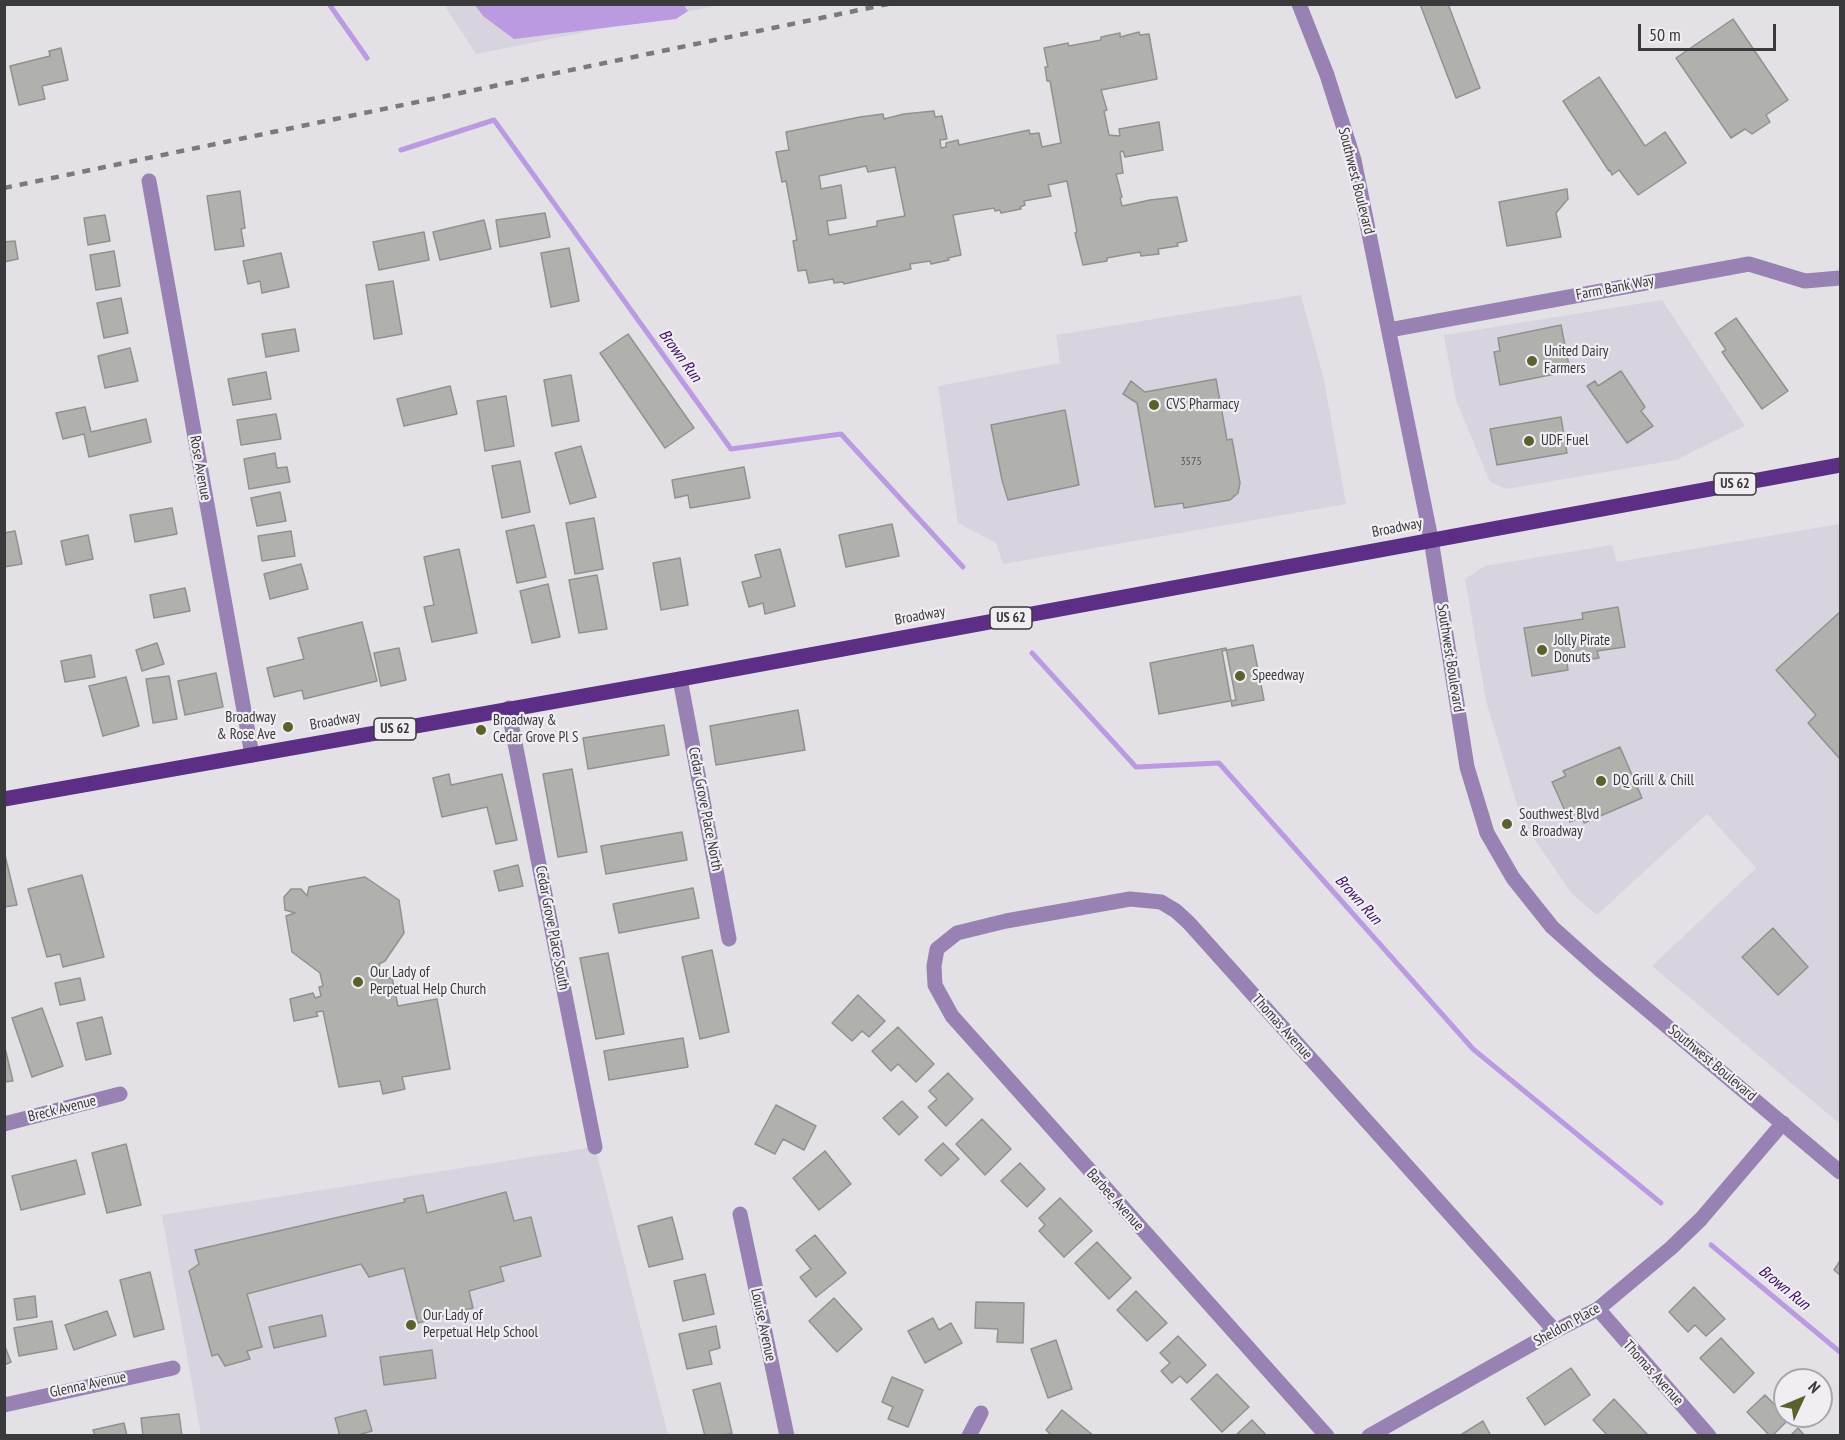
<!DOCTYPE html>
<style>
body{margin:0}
#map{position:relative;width:1845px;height:1440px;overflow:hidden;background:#e3e1e5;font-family:"PT Sans Narrow",sans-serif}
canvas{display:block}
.frame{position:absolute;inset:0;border:6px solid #3a393b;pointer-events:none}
.north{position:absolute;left:1773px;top:1368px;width:60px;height:60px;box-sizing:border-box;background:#f0eef2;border:2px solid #a7a6a9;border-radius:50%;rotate:46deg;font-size:16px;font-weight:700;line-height:24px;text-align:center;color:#3a393b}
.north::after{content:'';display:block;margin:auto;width:21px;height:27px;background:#5b602e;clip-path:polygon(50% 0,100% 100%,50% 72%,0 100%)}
.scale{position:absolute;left:1638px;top:24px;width:138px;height:27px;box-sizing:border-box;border:3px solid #3a393b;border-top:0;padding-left:8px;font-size:18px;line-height:21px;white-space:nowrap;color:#3a393b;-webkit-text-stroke:4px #f0eef2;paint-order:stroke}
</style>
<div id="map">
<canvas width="1845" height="1440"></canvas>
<div class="frame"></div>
<div class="north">N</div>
<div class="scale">50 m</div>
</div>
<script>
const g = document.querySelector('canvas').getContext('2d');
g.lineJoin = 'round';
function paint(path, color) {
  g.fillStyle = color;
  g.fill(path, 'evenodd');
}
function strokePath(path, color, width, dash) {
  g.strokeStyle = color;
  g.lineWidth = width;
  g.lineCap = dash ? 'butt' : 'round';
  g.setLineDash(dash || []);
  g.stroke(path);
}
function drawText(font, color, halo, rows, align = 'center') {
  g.font = font + ' "PT Sans Narrow",sans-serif';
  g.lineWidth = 4.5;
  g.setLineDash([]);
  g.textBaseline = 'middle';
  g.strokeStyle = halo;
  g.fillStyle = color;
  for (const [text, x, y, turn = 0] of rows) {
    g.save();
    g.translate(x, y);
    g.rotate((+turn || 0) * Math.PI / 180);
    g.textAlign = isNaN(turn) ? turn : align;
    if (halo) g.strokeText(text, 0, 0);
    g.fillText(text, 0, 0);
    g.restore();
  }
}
paint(new Path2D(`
 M 444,5 L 720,5 L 476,54 Z
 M 1301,295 L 1324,380 L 1346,504 L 1003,564 L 996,543 L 958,523 L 938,386 L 1060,363 L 1056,335 Z
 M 1662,300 L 1745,426 L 1676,460 L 1506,489 L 1490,482 L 1456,400 L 1444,335 Z
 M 1839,524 L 1840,525 L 1840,1124 L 1652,966 L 1756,868 L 1707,814 L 1597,915 L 1572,894 L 1522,821 L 1486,701 L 1465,579 L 1485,566 L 1612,545 L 1617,562 Z
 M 595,1147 L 668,1435 L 201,1435 L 162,1215 Z`), '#d8d4df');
paint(new Path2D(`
 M 683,4 L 688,11 L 676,19 L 514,39 L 483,16 L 475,5 Z`), '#bb9ae2');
strokePath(new Path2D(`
 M 329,4 L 367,58
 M 401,150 L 494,120 L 731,449 L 841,434 L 963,567
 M 1032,653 L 1136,767 L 1219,763 L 1473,1049 L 1661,1203
 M 1711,1245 L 1840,1352`), '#bb9ae2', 5);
const building = new Path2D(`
 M 1420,4 L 1448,4 L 1480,88 L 1456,98 Z
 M 1733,19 L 1788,100 L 1766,115 L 1770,122 L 1752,134 L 1745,129 L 1731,138 L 1676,58 Z
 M 1139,32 L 1140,35 L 1149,34 L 1157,79 L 1101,90 L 1107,110 L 1104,111 L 1109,135 L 1120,136 L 1119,129 L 1159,122 L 1163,150 L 1125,157 L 1123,151 L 1120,152 L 1123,173 L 1116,174 L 1122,197 L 1120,198 L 1122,206 L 1150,200 L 1177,197 L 1187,241 L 1177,243 L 1178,246 L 1158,249 L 1159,254 L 1141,256 L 1140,252 L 1107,258 L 1107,261 L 1083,265 L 1075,233 L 1077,232 L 1067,181 L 1048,185 L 1051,196 L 1024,201 L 1025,205 L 1020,207 L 1021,209 L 1001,213 L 1000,210 L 995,211 L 994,208 L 953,215 L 961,255 L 948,258 L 949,260 L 931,264 L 930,261 L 910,264 L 911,269 L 844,284 L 843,282 L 834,283 L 833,279 L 809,283 L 806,270 L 798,271 L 793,241 L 797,240 L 786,181 L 782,182 L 776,152 L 789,150 L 786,132 L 860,117 L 883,114 L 884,119 L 904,114 L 934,111 L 935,117 L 942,116 L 947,139 L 940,140 L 941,148 L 946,147 L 946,143 L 958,140 L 959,145 L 1029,130 L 1030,134 L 1039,133 L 1042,147 L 1061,143 L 1050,81 L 1047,81 L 1045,67 L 1048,67 L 1044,48 L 1068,43 L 1069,46 L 1101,40 L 1101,37 L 1120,33 L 1120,37 ZM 866,166 L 868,172 L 895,167 L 905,216 L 877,221 L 877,226 L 829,235 L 827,221 L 846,218 L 841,185 L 821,189 L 819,176 Z
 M 61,48 L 68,80 L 42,86 L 45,99 L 19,105 L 10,66 L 50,56 L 49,51 Z
 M 1599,77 L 1645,146 L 1665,132 L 1686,163 L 1638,195 L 1619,170 L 1612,175 L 1610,170 L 1609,171 L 1563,101 Z
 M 1567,189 L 1568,199 L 1556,213 L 1561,237 L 1507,246 L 1499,202 Z
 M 240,191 L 245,228 L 241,229 L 244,246 L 215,250 L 207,196 Z
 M 545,213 L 550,237 L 500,247 L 496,220 Z
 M 105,215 L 110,241 L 88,245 L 84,218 Z
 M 484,220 L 491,249 L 440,260 L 433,232 Z
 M 424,232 L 429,260 L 379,270 L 373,242 Z
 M 15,241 L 18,259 L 4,262 L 4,242 Z
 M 569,248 L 579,301 L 551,307 L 541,253 Z
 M 114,251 L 120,286 L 96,290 L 90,255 Z
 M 281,253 L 289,287 L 262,293 L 260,281 L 248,284 L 243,261 Z
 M 393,281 L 402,334 L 374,339 L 366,285 Z
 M 121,298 L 128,333 L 104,338 L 97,303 Z
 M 1736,318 L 1788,391 L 1762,409 L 1722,352 L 1726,350 L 1715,333 Z
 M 1561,325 L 1570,371 L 1500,385 L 1494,352 L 1500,351 L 1498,338 Z
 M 295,329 L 299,351 L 266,357 L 262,334 Z
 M 628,334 L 694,428 L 665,448 L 600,353 Z
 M 130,348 L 138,381 L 105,388 L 98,356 Z
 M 1621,371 L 1645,407 L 1641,411 L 1653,426 L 1627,443 L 1587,386 L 1595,381 L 1598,386 Z
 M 266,372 L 271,399 L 233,405 L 228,379 Z
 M 571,375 L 579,421 L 552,426 L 544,380 Z
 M 1216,379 L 1227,440 L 1232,439 L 1240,483 L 1238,493 L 1230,500 L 1184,508 L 1183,503 L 1155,507 L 1137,403 L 1123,394 L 1131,381 L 1145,392 Z
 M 450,386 L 457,414 L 404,426 L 397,399 Z
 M 506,396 L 514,446 L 485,451 L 477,401 Z
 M 85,407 L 91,432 L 146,419 L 151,442 L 89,457 L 84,434 L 63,439 L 56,413 Z
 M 1065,410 L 1079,485 L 1008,500 L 1002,480 L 991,425 Z
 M 276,414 L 281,439 L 241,445 L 237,420 Z
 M 1561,417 L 1567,453 L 1497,465 L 1490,429 Z
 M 581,446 L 596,497 L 570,504 L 555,453 Z
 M 275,453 L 277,468 L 287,467 L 290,482 L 249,489 L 244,459 Z
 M 520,461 L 530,512 L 502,518 L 492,466 Z
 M 744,467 L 750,498 L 690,508 L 688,495 L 675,498 L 672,480 Z
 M 280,492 L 286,521 L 257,526 L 251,498 Z
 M 172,508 L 177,534 L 135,542 L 130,515 Z
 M 594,518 L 603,569 L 575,574 L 566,523 Z
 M 892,524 L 899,556 L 846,567 L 839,535 Z
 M 534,525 L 546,577 L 517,583 L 506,531 Z
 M 15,531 L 22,564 L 4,567 L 4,533 Z
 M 291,531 L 295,556 L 262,561 L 258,536 Z
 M 88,535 L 93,559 L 66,565 L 61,541 Z
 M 459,549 L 477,633 L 432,642 L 424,607 L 434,605 L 424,557 Z
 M 780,549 L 795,606 L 765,614 L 763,603 L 749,607 L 742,582 L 761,577 L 755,555 Z
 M 680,558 L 688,605 L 661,610 L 653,563 Z
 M 301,564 L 308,589 L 270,599 L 264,574 Z
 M 597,575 L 607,629 L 579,633 L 569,580 Z
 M 548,584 L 560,637 L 532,643 L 520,591 Z
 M 185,588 L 190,611 L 154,618 L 150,595 Z
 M 1618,607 L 1625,647 L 1597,651 L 1599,658 L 1567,663 L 1568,670 L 1532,676 L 1524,628 L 1583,619 L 1582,613 Z
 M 1840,612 L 1840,759 L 1808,723 L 1816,715 L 1776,670 Z
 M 362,622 L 377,681 L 304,699 L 302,690 L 274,697 L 267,668 L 304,659 L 298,638 Z
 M 157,643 L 164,664 L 142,671 L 136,650 Z
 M 1253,645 L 1264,700 L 1232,706 L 1222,651 Z
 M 399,648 L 406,680 L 381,686 L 374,653 Z
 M 1226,648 L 1236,700 L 1159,714 L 1150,663 Z
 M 91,655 L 95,677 L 65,682 L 61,661 Z
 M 216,673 L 223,707 L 185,715 L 178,681 Z
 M 169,676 L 177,719 L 153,723 L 146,679 Z
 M 126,677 L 139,726 L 103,736 L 89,686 Z
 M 798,710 L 805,750 L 716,765 L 710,726 Z
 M 664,725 L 669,755 L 588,769 L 583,738 Z
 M 1620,747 L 1642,798 L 1584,823 L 1582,817 L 1570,822 L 1552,782 L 1566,776 L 1563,771 Z
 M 572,769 L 587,852 L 558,857 L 543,774 Z
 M 449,774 L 451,785 L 502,774 L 517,840 L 496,844 L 487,807 L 442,817 L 433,778 Z
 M 682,832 L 687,860 L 606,874 L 601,846 Z
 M 4,851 L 17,905 L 4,907 Z
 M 518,865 L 523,886 L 499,891 L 494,871 Z
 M 82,875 L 104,957 L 63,967 L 60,954 L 47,957 L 28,889 Z
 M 365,877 L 399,900 L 404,933 L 385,961 L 379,964 L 382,979 L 392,978 L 398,1006 L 437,999 L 450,1069 L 402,1077 L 405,1089 L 383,1094 L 380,1081 L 339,1087 L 323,1011 L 316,1012 L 318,1016 L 294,1021 L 290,999 L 313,993 L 315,998 L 321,996 L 319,987 L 323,986 L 320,973 L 292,952 L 286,916 L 295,913 L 285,910 L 284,897 L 291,889 L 301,889 L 307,896 L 309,887 Z
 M 693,888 L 699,918 L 619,933 L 613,904 Z
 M 1773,928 L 1808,967 L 1778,995 L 1742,957 Z
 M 712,950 L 729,1032 L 700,1039 L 682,957 Z
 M 608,953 L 624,1034 L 596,1039 L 580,958 Z
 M 80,978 L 85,1000 L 60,1005 L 55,983 Z
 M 858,995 L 885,1021 L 869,1037 L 862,1031 L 852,1041 L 832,1023 Z
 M 42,1008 L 63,1066 L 32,1077 L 12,1018 Z
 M 102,1017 L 111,1054 L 86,1060 L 77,1023 Z
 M 898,1027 L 934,1064 L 916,1082 L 898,1064 L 891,1071 L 872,1051 Z
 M 683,1038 L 688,1067 L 609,1080 L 604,1051 Z
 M 4,1044 L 13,1081 L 4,1082 Z
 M 948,1073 L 973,1099 L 946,1126 L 928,1107 L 937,1099 L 929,1091 Z
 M 902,1101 L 918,1117 L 899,1135 L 883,1118 Z
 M 776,1105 L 816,1126 L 804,1150 L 783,1139 L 775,1154 L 755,1144 Z
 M 982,1119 L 1011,1149 L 985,1175 L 956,1144 Z
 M 943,1143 L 959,1159 L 941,1176 L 925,1160 Z
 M 126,1144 L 141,1205 L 107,1213 L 92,1153 Z
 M 825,1151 L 851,1184 L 819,1210 L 793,1178 Z
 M 76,1160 L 85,1194 L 21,1210 L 12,1176 Z
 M 1020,1163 L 1045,1189 L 1027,1207 L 1001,1181 Z
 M 506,1192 L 514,1221 L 531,1217 L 541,1256 L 500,1267 L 504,1281 L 469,1291 L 473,1308 L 418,1323 L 404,1268 L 369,1277 L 361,1264 L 247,1294 L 262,1347 L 247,1351 L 250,1359 L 225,1366 L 218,1354 L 212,1356 L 189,1271 L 199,1264 L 195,1250 L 405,1202 L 404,1199 L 423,1195 L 427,1213 Z
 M 1060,1198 L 1092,1231 L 1064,1257 L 1039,1231 L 1045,1225 L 1039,1218 Z
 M 672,1217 L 683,1259 L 649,1267 L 638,1226 Z
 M 815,1235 L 846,1273 L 816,1297 L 800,1277 L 811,1269 L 796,1250 Z
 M 1097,1242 L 1131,1278 L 1109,1299 L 1075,1263 Z
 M 1840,1261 L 1840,1275 L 1834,1270 Z
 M 150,1272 L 164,1329 L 134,1337 L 120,1280 Z
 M 705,1274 L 714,1314 L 683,1321 L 674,1281 Z
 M 1694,1287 L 1725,1319 L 1706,1336 L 1695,1325 L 1688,1332 L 1669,1312 Z
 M 1136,1291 L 1167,1323 L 1147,1341 L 1117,1310 Z
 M 35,1296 L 37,1317 L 17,1320 L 14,1299 Z
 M 834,1298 L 862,1329 L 837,1352 L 809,1321 Z
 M 976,1302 L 1024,1303 L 1023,1343 L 997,1342 L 998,1329 L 975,1328 Z
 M 107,1311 L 116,1335 L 74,1350 L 65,1325 Z
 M 322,1315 L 326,1336 L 274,1348 L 269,1327 Z
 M 933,1318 L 939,1330 L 951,1323 L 962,1343 L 925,1363 L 908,1331 Z
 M 52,1321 L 57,1349 L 19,1356 L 14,1328 Z
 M 716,1326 L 720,1348 L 709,1351 L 712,1364 L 687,1369 L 679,1334 Z
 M 1178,1336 L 1206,1365 L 1187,1383 L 1180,1376 L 1172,1383 L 1161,1371 L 1170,1363 L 1160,1353 Z
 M 1721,1338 L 1754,1373 L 1734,1393 L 1700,1358 Z
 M 1056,1340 L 1072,1389 L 1048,1398 L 1031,1349 Z
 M 4,1344 L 11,1362 L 4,1365 Z
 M 432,1350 L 436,1378 L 384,1385 L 380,1357 Z
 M 1571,1368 L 1590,1395 L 1545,1425 L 1527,1398 Z
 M 1217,1374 L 1249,1407 L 1222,1432 L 1191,1399 Z
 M 892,1377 L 923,1390 L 908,1427 L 888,1419 L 893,1407 L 882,1402 Z
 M 720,1383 L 732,1433 L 722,1436 L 705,1436 L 693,1390 Z
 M 1765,1395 L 1789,1419 L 1772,1436 L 1770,1436 L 1747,1412 Z
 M 1614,1399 L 1647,1434 L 1646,1436 L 1608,1436 L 1593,1420 Z
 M 366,1410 L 372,1431 L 355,1436 L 340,1436 L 335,1418 Z
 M 1062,1410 L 1094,1436 L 1052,1436 L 1046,1430 Z
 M 179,1414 L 182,1436 L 143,1436 L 141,1418 Z
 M 1252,1420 L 1267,1436 L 1235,1436 Z
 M 1483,1421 L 1491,1436 L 1459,1436 Z
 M 124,1423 L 127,1436 L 95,1436 L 93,1430 Z
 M 1798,1428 L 1805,1436 L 1790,1436 Z`);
paint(building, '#b0b1ad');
strokePath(building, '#91928e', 1.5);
strokePath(new Path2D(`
 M 1299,4 L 1327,75 L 1354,160 L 1431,539 L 1467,767 L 1487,833 L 1513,878 L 1552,927 L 1599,969 L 1840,1172
 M 149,181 L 252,755
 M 1389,330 L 1749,264 L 1805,281 L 1840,278
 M 680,679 L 729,939
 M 509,708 L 512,728 L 595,1147
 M 4,1124 L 120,1094
 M 740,1214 L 787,1436
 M 1598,1309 L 1709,1436
 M 4,1405 L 173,1368
 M 969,1436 L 981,1413
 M 1327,1436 L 952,1016 L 935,985 L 934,966 L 937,949 L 957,933 L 1006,921 L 1130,899 L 1161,902 L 1176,911 L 1189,923 L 1555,1331
 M 1369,1436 L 1555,1331 L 1598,1309 L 1671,1248 L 1701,1219 L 1783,1123`), '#9882b3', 15);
strokePath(new Path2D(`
 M 4,799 L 680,679 L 1840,465`), '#5c2e85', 15);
strokePath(new Path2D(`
 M 4,188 L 888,4`), '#7a797c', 4.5, [8, 8]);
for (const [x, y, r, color] of [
 [1532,361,6,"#5b602e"],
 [1154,405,6,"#5b602e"],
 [1529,441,6,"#5b602e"],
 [1542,650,6,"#5b602e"],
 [1240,676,6,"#5b602e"],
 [288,727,6,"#5b602e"],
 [481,730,6,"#5b602e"],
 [1601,781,6,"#5b602e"],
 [1507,824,6,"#5b602e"],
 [358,982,6,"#5b602e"],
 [411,1325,6,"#5b602e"]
]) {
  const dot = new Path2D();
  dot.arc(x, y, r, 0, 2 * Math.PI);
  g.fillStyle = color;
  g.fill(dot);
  strokePath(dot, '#f0eef2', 2);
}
drawText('12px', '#585758', null, [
 ["3575",1191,462]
]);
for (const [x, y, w] of [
 [1735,484,42],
 [1011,618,42],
 [395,729,42]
]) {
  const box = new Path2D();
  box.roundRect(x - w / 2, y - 11, w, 22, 4.5);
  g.fillStyle = '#f0eef2';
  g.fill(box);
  strokePath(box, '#3a393b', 1.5);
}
drawText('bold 14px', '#3a393b', null, [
 ["US 62",1735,484],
 ["US 62",1011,618],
 ["US 62",395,729]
]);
drawText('15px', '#3a393b', '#f0eef2', [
 ["Southwest Boulevard",1356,181,76],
 ["Farm Bank Way",1615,288,-11],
 ["Rose Avenue",200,468,80],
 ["Broadway",1397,528,-11],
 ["Broadway",920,616,-10],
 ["Southwest Boulevard",1450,658,81],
 ["Broadway",335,721,-10],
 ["Cedar Grove Place North",705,809,79],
 ["Cedar Grove Place South",552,928,79],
 ["Thomas Avenue",1282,1027,48],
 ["Southwest Boulevard",1712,1063,40],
 ["Breck Avenue",62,1109,-14],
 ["Barbee Avenue",1115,1200,48],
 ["Louise Avenue",763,1325,78],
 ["Sheldon Place",1567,1325,-29],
 ["Thomas Avenue",1653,1373,48],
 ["Glenna Avenue",88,1385,-12]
]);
drawText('15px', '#3a393b', '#f0eef2', [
 ["United Dairy",1544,352],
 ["Farmers",1544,369],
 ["CVS Pharmacy",1166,405],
 ["UDF Fuel",1541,441],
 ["Jolly Pirate",1554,641],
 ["Donuts",1554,658],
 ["Speedway",1252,676],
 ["Broadway",276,718,"right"],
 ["& Rose Ave",276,735,"right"],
 ["Broadway &",493,721],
 ["Cedar Grove Pl S",493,738],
 ["DQ Grill & Chill",1613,781],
 ["Southwest Blvd",1519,815],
 ["& Broadway",1519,832],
 ["Our Lady of",370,973],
 ["Perpetual Help Church",370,990],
 ["Our Lady of",423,1316],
 ["Perpetual Help School",423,1333]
], 'left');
drawText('italic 16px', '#3c0b60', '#f0eef2', [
 ["Brown Run",680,356,54],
 ["Brown Run",1358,900,48],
 ["Brown Run",1784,1288,39]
]);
</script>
